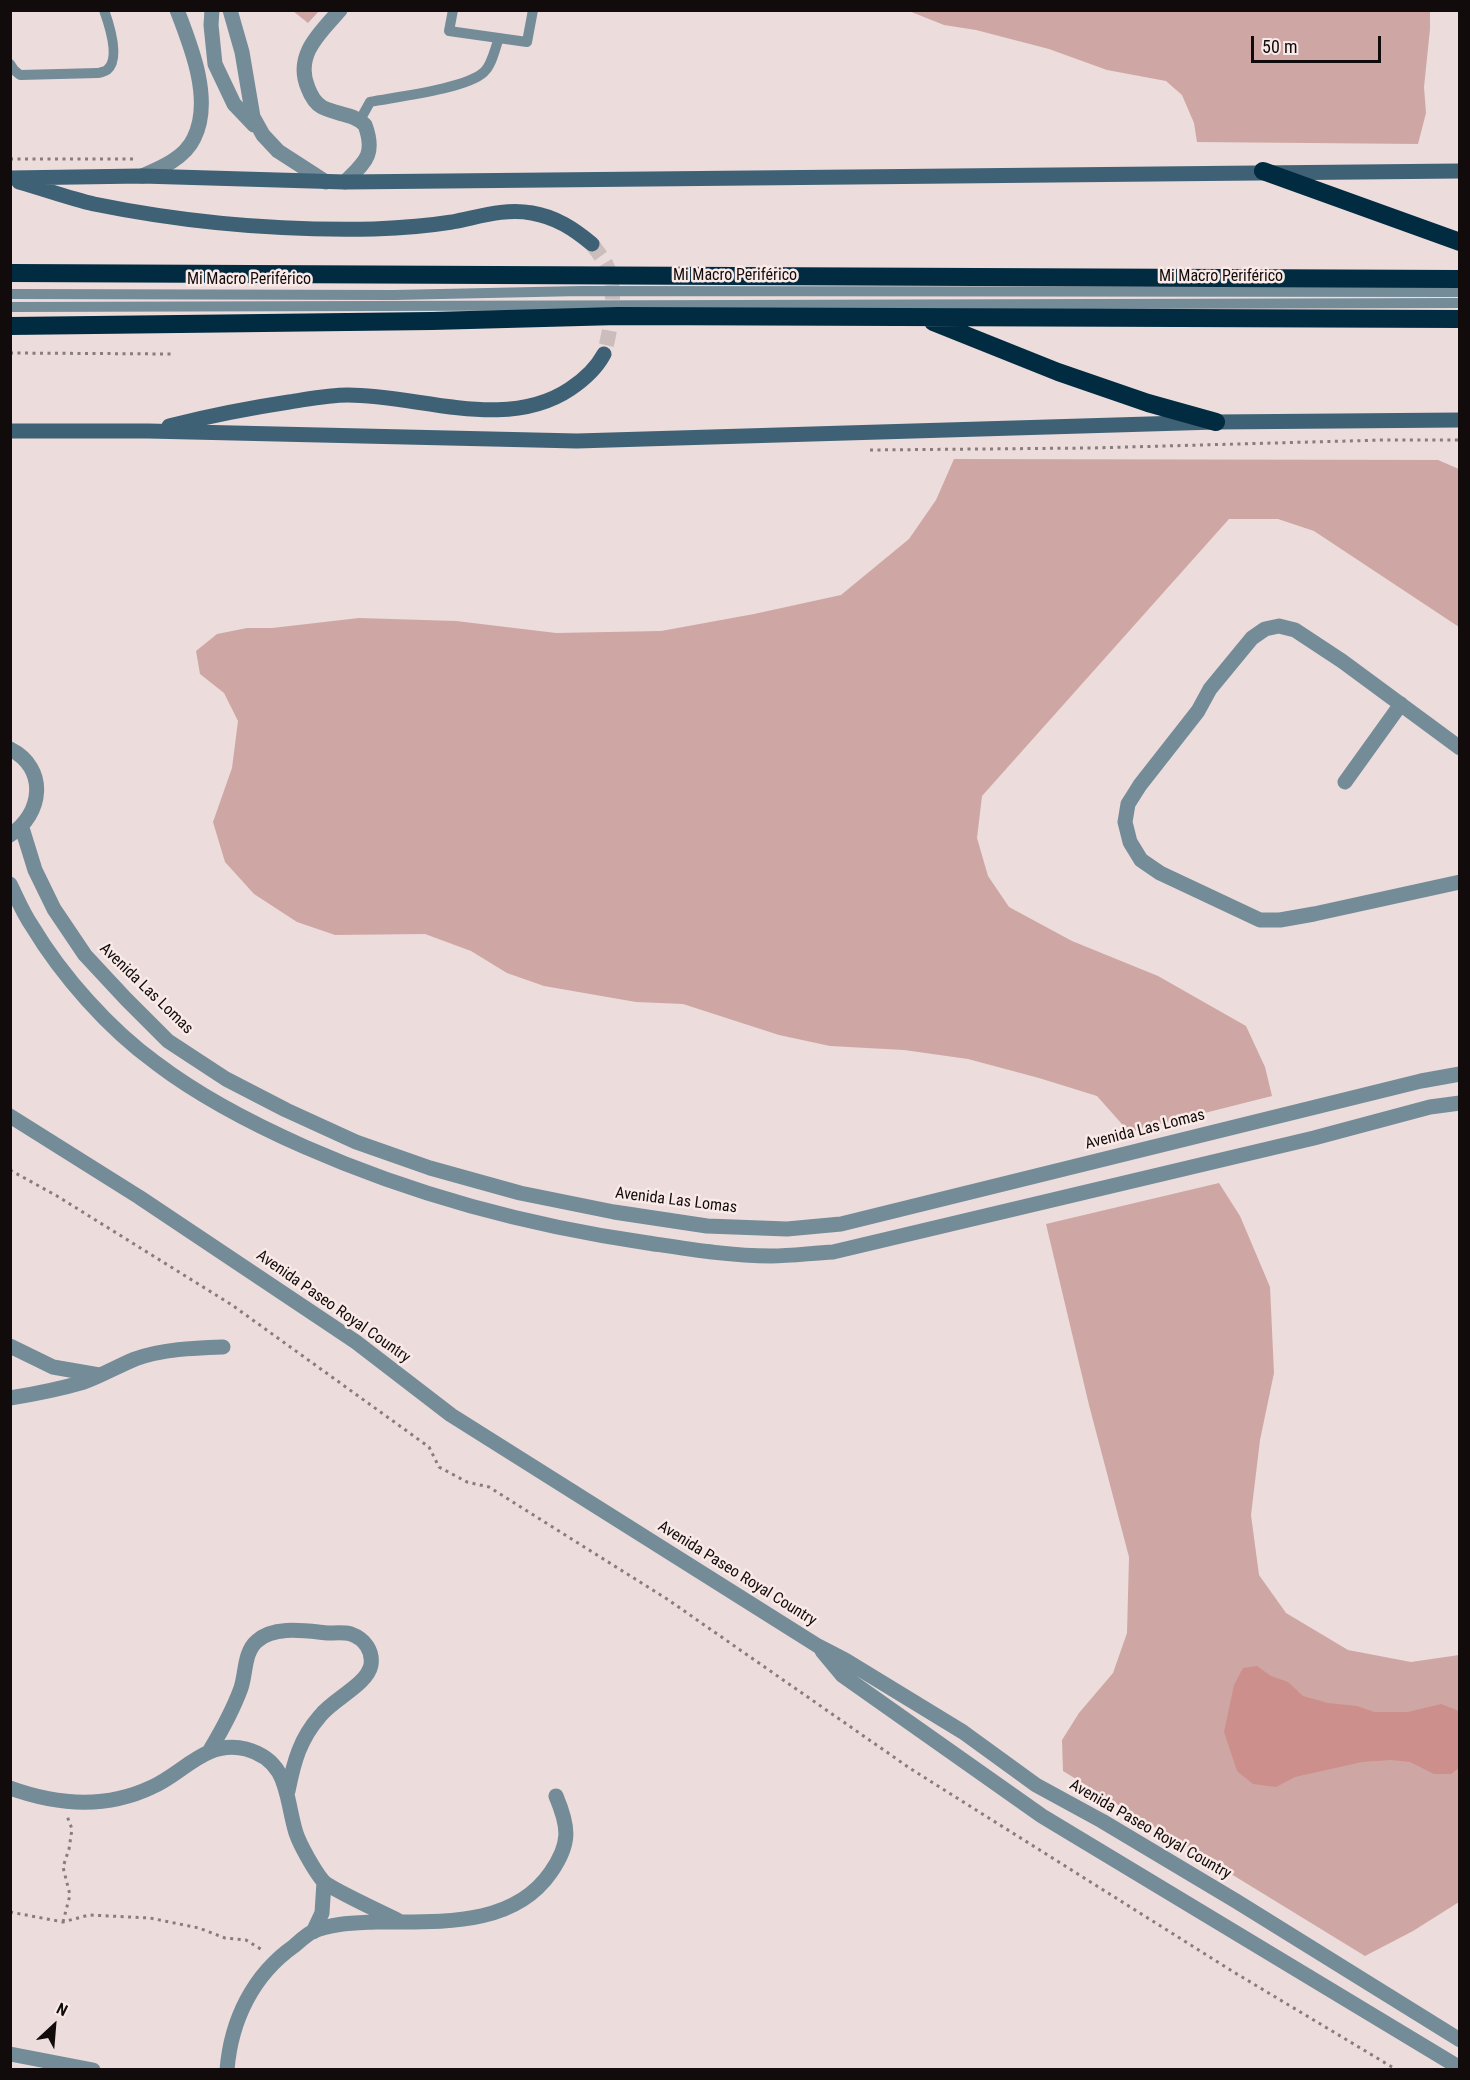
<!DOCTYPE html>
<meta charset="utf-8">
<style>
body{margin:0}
#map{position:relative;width:1470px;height:2080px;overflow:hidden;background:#ecdcdb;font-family:"Roboto Condensed",sans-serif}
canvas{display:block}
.frame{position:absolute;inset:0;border:12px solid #110c0b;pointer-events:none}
.north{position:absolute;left:24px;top:1996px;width:60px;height:60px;-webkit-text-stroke:4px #f9eae8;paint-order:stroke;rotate:26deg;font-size:16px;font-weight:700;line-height:24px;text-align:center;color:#110c0b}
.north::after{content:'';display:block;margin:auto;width:21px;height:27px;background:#110c0b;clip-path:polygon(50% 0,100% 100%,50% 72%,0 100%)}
.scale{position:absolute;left:1251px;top:36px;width:130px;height:27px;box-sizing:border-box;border:3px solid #110c0b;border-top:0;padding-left:8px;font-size:18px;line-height:21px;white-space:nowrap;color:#110c0b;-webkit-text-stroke:4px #f9eae8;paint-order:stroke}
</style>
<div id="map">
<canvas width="1470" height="2080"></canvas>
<div class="frame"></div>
<div class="north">N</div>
<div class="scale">50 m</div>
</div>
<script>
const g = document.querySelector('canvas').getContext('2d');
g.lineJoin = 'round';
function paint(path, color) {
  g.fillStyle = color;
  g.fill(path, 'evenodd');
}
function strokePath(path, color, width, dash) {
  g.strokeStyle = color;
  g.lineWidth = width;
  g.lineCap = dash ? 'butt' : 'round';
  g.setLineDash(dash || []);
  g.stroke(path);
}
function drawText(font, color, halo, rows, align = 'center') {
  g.font = font + ' "Roboto Condensed",sans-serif';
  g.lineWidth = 5;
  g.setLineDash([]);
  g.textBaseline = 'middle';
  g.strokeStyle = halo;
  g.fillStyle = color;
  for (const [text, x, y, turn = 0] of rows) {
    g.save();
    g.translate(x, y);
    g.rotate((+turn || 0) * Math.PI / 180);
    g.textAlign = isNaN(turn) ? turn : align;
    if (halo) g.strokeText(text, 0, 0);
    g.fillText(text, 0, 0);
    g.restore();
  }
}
paint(new Path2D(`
 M 293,11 L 319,11 L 308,23 Z
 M 909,11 L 1430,11 L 1430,29 L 1424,87 L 1426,113 L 1418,144 L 1197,142 L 1194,123 L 1182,95 L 1166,81 L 1107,70 L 1049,49 L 976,30 L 944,25 Z
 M 954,459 L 1438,460 L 1459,469 L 1459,627 L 1314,531 L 1278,519 L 1229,519 L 982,796 L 977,838 L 988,876 L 1009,907 L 1072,941 L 1158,976 L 1246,1026 L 1265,1067 L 1272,1096 L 1129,1132 L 1097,1096 L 1039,1078 L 968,1059 L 904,1050 L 830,1046 L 779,1035 L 683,1004 L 636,1002 L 544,986 L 507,973 L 471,951 L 425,934 L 335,935 L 297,922 L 254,894 L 225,862 L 213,822 L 232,768 L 238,721 L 224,693 L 200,674 L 196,651 L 217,634 L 247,628 L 272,628 L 359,618 L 456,621 L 556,633 L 661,631 L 754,614 L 841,595 L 909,539 L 936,500 Z
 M 1219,1183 L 1240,1216 L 1270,1287 L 1274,1373 L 1260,1440 L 1251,1515 L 1259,1575 L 1286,1613 L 1348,1650 L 1411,1662 L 1459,1655 L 1459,1902 L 1413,1931 L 1365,1956 L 1063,1771 L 1062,1740 L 1079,1713 L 1113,1673 L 1127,1633 L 1129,1557 L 1089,1405 L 1046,1224 Z`), '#cea7a4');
paint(new Path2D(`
 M 1257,1666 L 1271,1676 L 1288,1682 L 1303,1696 L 1328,1703 L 1357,1706 L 1374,1712 L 1408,1712 L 1441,1704 L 1459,1711 L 1459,1768 L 1451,1774 L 1434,1774 L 1410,1762 L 1391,1760 L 1362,1762 L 1295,1777 L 1276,1787 L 1253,1784 L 1237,1771 L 1224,1732 L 1234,1685 L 1243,1668 Z`), '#cc8f8b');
strokePath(new Path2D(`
 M 592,244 C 596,250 602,257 606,264 C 618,288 611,329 604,354`), '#cbbdbc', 15, [15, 8]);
strokePath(new Path2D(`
 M 10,159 L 133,159
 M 10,353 L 172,354
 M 870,450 L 1091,448 L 1384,440 L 1460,440
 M 10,1170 L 57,1196 L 232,1305 L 429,1447 L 439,1467 L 467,1482 L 489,1487 L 667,1599 L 911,1769 L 1232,1971 L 1397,2070
 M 10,1912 L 63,1922 L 89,1915 L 150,1918 L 199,1928 L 225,1938 L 246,1940 L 264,1951
 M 63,1922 L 70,1895 L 63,1867 L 69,1849 L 72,1829 L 67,1816`), '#887d7c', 3, [3, 4.5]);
strokePath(new Path2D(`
 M 453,10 L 449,31 L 527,42 L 533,10
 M 10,64 L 14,70 L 20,75 L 98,73 C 99,73 106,71 107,70 C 121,59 109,24 104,10
 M 360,120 L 370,102 C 395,97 466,89 484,72 C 492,65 495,48 499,38
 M 10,294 L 394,295 L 581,291 L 1460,292
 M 10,307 L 1460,303`), '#748b98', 10);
strokePath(new Path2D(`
 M 212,10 L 211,25 L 215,64 L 234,104 L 254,125
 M 230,10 L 242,52 L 253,117 L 263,135 L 278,151 L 326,182
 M 340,10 C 320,33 294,55 308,88 C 311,96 315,103 322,107 C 337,115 353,113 365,125 C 376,155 365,162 345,182
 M 142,176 C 161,168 185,158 194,138 C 213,100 191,46 177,10
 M 1460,748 L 1342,661 L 1295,630 L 1279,626 L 1265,629 L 1252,638 L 1210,689 L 1198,711 L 1140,785 L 1128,804 L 1125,822 L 1130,842 L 1141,860 L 1160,873 L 1260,920 L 1280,920 L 1314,914 L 1460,882
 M 10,749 C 48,768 43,814 10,835
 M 1345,782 L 1401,704
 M 22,828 L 35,870 L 54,909 L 85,955 L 126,999 L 168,1041 L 226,1079 L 286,1110 L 356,1142 L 430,1168 L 520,1193 L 614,1212 L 707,1226 L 787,1229 L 841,1224 L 1421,1081 L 1460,1074
 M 10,884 C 17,898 23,913 32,926 C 62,976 109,1029 156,1063 C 202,1098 253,1124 305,1147 C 414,1195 530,1226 648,1243 C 688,1249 730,1256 771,1256 C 791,1256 812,1253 833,1252 L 1314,1138 L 1430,1107 L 1460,1103
 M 10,1346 L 53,1367 L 99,1375
 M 10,1398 C 35,1394 60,1389 84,1382 C 101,1376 118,1366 135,1359 C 163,1349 194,1348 223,1347
 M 210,1750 C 222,1730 233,1710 241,1688 C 246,1673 244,1652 257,1641 C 274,1625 307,1631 328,1633 C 335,1633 344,1632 351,1634 C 365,1639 373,1651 371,1665 C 367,1685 333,1699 320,1716 C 300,1739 294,1761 288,1791
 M 10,1788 C 57,1805 106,1809 152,1787 C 184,1773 206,1739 246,1749 C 290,1761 285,1798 296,1833 C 300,1845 314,1870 323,1881 C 330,1889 386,1914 399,1921
 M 313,1932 L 322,1913 L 324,1882
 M 10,2054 L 93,2070
 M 227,2070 C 231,2020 253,1975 294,1946 C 300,1941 306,1935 312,1932 C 331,1923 355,1923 375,1922 C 435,1921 512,1929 551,1872 C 571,1843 569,1827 556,1796`), '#748b98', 15);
strokePath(new Path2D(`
 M 10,1116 L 139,1197 L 356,1342 L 451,1415 L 818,1646 L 845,1660 L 963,1732 L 1036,1785 L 1102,1821 L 1236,1901 L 1460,2040
 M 822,1651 L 842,1675 L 1042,1816 L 1460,2068`), '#748b98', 15);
strokePath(new Path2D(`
 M 10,178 L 142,176 L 345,182 L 1460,171
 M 19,182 C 44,189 69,198 94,204 C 187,223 280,231 374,229 C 400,228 427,226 452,222 C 479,217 504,208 532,213 C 556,217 574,229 592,244
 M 169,426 C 209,416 249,408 289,402 C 309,399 328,395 348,395 C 419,395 506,432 570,389 C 585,379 596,369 604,354
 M 10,431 L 148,431 L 577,441 L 1216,422 L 1460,420`), '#3f6175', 15);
strokePath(new Path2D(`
 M 1263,171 L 1460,242
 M 10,273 L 1460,279
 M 933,322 L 1058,372 L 1148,403 L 1216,422
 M 10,326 L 432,321 L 618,316 L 1460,319`), '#002b40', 18);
drawText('16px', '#110c0b', '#f9eae8', [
 ["Mi Macro Periférico",735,276],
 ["Mi Macro Periférico",1221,277],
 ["Mi Macro Periférico",249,280],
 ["Avenida Las Lomas",146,989,44],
 ["Avenida Las Lomas",1145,1130,-14],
 ["Avenida Las Lomas",676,1201,7],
 ["Avenida Paseo Royal Country",333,1307,35],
 ["Avenida Paseo Royal Country",737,1574,32],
 ["Avenida Paseo Royal Country",1150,1830,30]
]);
</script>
